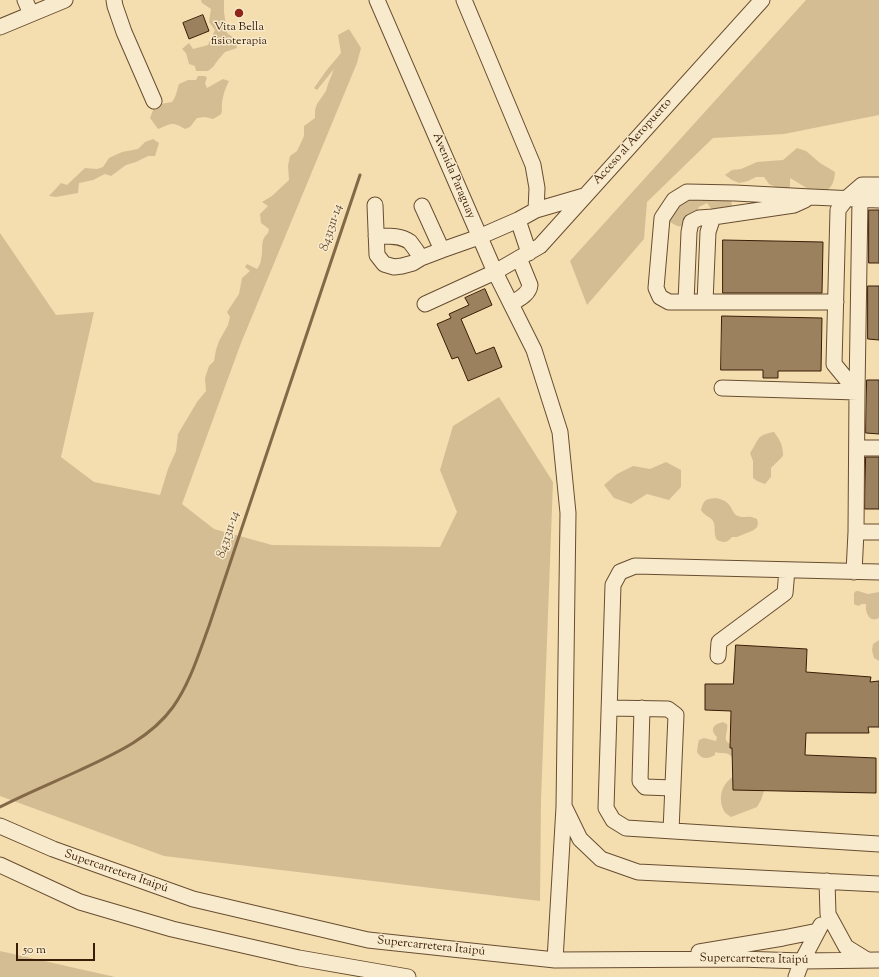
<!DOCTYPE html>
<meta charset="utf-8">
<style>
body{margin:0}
#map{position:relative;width:879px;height:977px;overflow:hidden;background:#f4deb0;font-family:"Sorts Mill Goudy",serif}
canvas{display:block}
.scale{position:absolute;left:16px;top:943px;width:79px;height:18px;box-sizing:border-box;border:2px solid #3a1d06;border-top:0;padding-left:5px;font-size:12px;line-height:14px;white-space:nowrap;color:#3a1d06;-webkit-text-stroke:3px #f8eacc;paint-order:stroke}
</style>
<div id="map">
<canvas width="879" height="977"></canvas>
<div class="scale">50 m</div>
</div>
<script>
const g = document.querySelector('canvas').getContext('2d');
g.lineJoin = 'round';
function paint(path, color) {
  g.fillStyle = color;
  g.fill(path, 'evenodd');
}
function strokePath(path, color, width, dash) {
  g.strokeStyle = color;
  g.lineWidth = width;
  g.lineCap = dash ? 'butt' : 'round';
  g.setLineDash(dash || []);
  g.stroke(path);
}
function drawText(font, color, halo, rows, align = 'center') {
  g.font = font + ' "Sorts Mill Goudy",serif';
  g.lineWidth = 3;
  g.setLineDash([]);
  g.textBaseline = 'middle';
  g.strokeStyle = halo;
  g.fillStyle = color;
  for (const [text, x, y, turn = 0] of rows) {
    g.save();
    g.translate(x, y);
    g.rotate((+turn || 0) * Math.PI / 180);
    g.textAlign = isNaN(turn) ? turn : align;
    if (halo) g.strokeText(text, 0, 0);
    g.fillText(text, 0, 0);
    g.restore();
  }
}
paint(new Path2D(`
 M 201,0 L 224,0 L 224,12 L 227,33 L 235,39 L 237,48 L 225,52 L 218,60 L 213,67 L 208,71 L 196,71 L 195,66 L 189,64 L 186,53 L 182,49 L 189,43 L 193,49 L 208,45 L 215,30 L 209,22 L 211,9 L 202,3 Z
 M 806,0 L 879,0 L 879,115 L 784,134 L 713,138 L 647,202 L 644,239 L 587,305 L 570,261 Z
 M 349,29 L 361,48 L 357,63 L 241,343 L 182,504 L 214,529 L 272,545 L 440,547 L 457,512 L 440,470 L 453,426 L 499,397 L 553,482 L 541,800 L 540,901 L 164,856 L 0,796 L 0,233 L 56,315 L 94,312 L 61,457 L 94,482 L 160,495 L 168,469 L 176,451 L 178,434 L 197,402 L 206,391 L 205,378 L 209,366 L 214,361 L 216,350 L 219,341 L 228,325 L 230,317 L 227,312 L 239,294 L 242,278 L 250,271 L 245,267 L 247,264 L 257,269 C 259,266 261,263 261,259 C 264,249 259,241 268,233 L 269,229 L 261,223 L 260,214 L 268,206 L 262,202 L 272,196 L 289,180 L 288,166 L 290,156 L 297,151 L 304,136 L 304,126 L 315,118 L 315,110 L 317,104 L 326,91 L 328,84 L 334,69 L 317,90 L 314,88 L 326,71 L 341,53 L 338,35 Z
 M 198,76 L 205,76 L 207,78 L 205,83 L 207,88 L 223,79 L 229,81 C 224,91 221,101 222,112 L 220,115 L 213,119 L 205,117 L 197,118 L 190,127 L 185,129 C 172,121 171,124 158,129 L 150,118 L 155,105 L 172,102 C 176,97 177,90 179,84 L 188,80 L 196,80 Z
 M 153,139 L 159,143 L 155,156 L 148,156 L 136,162 L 126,165 L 111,176 L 105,174 L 93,180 L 79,183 L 78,193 L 56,197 L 49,196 L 61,183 L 67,185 L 85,168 L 97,169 L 103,167 L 109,158 L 122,152 L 138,149 L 145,142 Z
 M 797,148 L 806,151 L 820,163 L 835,172 C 834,187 829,192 814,193 C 806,187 798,183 790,178 L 790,186 L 787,195 L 779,194 L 776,187 L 769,184 L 764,177 L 756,177 L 748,181 L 739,183 L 732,180 L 725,175 L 732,170 L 741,169 L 757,162 L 783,160 Z
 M 730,196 L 732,205 L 729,213 L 712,210 L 707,203 L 699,207 L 695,215 L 687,227 L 677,226 L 670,222 L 672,213 L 680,198 Z
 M 774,432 C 780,440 783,445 783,456 L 771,468 L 771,477 L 765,484 L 757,481 L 753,478 L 753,461 L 750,453 C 759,440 756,435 774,432 Z
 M 666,462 L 681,470 L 681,487 L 669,500 L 647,494 L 631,504 L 614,498 L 604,485 L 617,474 L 633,466 L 650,469 Z
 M 716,498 C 721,499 727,501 730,506 C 733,510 733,514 738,516 C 745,519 748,514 757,519 L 758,523 L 757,527 L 754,530 L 737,537 L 732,537 C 727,543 724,543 717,540 C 713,533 716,526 713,521 C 710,516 704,516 701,510 C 704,500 705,499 716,498 Z
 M 856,591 L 858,591 L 868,594 L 879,592 L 879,618 C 877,619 874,620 872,619 C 867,618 865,608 866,604 L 862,604 L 858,606 L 854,604 L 854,593 Z
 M 879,640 L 879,661 L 874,658 L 872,650 L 873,644 Z
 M 723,722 L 727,724 C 729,733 720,741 733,745 L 734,759 C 726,750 724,755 715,752 L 715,755 C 708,759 702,760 697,752 L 698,744 L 699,740 L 704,738 L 716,741 L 717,737 C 709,729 714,724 723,722 Z
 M 738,774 L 762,783 L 764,791 L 761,800 L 757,807 L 731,817 C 728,815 725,813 724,811 C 718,800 721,786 730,779 C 732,777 736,775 738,774 Z
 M 0,951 L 115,977 L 0,977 Z`), '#d4bd93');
strokePath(new Path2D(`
 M 0,807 C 25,794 52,783 78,771 C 112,755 150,739 173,707 C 190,683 199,653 209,626 L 360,175`), '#846949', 3);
const building = new Path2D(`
 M 203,15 L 209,31 L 189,39 L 183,23 Z
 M 869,210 L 879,210 L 879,263 L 869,263 Z
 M 723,240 L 823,242 L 822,293 L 723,293 Z
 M 868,286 L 879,286 L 879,340 L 868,339 Z
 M 485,289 L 492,305 L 461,319 L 476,354 L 494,347 L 502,367 L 468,381 L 458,357 L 452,359 L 437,324 L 451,318 L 449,314 L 469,305 L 465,298 Z
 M 722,316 L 822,318 L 821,371 L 778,371 L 778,378 L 763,378 L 763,370 L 721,370 Z
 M 867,380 L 879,380 L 879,434 L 866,433 Z
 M 866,457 L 879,457 L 879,509 L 865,509 Z
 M 736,645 L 807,649 L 806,672 L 871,677 L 870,682 L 879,681 L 879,727 L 868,727 L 869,733 L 806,733 L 805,755 L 876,758 L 876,793 L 733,790 L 732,748 L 730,748 L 731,711 L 705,710 L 705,684 L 733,684 Z`);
paint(building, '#9b815e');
strokePath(building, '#3a1d06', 1);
const minor = new Path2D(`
 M 25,0 L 31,14
 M 114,0 L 115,6 L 124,32 L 154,101
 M 377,0 L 495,272 L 534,350 L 560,432 L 568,513 L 564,806 L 580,839 L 601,859 L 638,872 L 879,884
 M 464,0 L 533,165 L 537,188 L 536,210
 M 0,27 L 65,0
 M 860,199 L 857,392 L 834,364 L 838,210 L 847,198 L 862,185 L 879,185
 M 375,205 L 377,255 L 384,264 L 394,267 L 402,266 L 413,263 L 421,258 L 442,250
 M 422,206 L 442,250 L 479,237 L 518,220 L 536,210 L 584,196
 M 518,220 L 529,253
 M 376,236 C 387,236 401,235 410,242 C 414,247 418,253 421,258
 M 686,302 L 689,232 L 691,222 L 699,218 L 713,217
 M 705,302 L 708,232 L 713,217 L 794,205 L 805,200
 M 836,302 L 669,302 L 660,297 L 656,288 L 662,218 L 674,200 L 687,192 L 735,193 L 811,197 L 879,200
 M 425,304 L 495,272 L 540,246 L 762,0
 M 511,304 C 518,299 529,295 530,285 L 519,258
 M 722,388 L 857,392 L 856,532 L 879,532
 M 857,448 L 879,448
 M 854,572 L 856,532
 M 879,572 L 635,566 L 620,572 L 613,585 L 606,808 L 613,820 L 626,828 L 879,844
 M 718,656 L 719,642 L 785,593 L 787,570
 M 609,708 L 668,709 L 676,715 L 671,831
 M 642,708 L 640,781 L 645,787 L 673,788
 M 0,826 L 53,849 L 193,899 L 368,940 L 555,960 L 739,959 L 802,961 L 879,960
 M 0,865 L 80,902 L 172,929 L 299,958 L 408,977
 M 827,881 L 828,914 L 846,947 L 867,960
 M 699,952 L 783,938 L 818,931
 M 555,960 L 564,807
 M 796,977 L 802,961 L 821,925`);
strokePath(minor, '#684d30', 17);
strokePath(minor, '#f8eacc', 15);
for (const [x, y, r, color] of [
 [239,13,5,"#8f2418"]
]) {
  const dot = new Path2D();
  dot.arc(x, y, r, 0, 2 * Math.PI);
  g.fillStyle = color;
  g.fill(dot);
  strokePath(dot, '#f8eacc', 1.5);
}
drawText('12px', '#3a1d06', '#f8eacc', [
 ["Vita Bella",239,28],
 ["fisioterapia",239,42]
]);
drawText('12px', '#3a1d06', '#f8eacc', [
 ["Acceso al Aeropuerto",633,142,-48],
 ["Avenida Paraguay",453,176,67],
 ["Supercarretera Itaipú",116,872,19],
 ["Supercarretera Itaipú",431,947,6],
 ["Supercarretera Itaipú",754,960,1]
]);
drawText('italic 13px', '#65492d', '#f8eacc', [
 ["8431311-14",332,228,-72],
 ["8431311-14",229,535,-72]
]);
</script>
